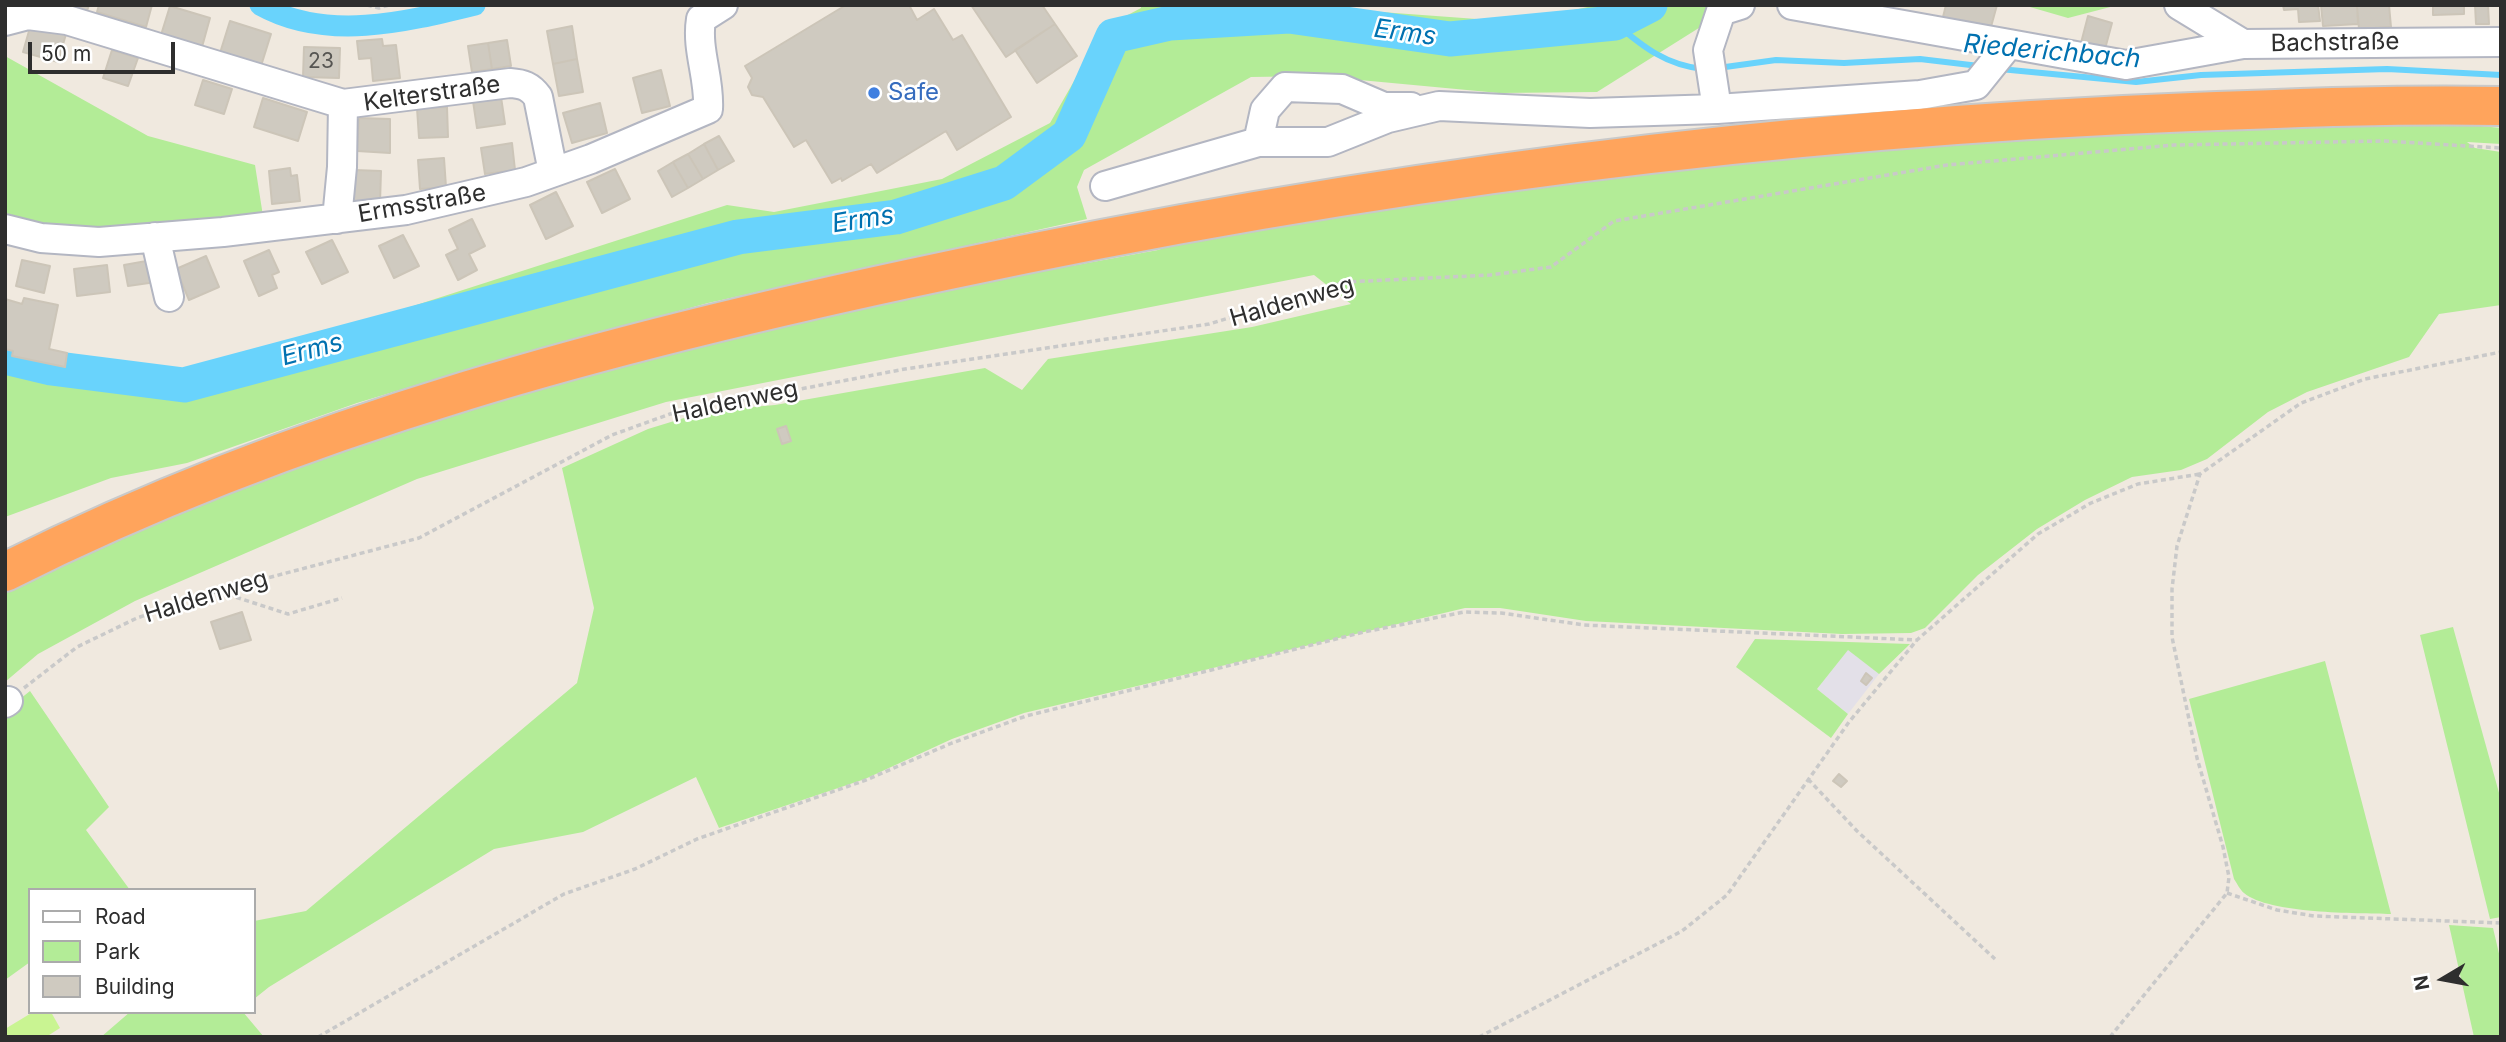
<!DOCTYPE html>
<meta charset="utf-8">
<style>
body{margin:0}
#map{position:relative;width:2506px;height:1042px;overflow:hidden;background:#f0e9df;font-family:Inter,sans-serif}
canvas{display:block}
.frame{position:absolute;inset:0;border:7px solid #2e2e2e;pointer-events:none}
.legend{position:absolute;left:28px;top:888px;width:228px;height:126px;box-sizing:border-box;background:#fff;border:2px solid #ababab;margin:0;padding:9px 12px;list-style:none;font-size:21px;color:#2e2e2e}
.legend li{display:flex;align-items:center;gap:14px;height:35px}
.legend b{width:35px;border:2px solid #ababab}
.north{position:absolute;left:2408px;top:944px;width:70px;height:70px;-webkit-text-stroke:5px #fff;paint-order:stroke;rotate:260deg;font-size:19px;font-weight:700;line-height:28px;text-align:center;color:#2e2e2e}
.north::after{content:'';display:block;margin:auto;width:24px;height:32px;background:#2e2e2e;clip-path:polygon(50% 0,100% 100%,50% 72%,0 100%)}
.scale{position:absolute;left:28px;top:42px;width:147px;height:32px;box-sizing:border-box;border:4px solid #2e2e2e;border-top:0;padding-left:9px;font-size:21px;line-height:24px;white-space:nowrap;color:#2e2e2e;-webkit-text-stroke:5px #fff;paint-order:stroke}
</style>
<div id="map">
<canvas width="2506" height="1042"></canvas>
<div class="frame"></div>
<ul class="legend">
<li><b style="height:9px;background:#fff"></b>Road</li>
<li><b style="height:19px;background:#b3ec97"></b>Park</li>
<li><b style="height:19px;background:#cfcac0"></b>Building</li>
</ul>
<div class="north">N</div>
<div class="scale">50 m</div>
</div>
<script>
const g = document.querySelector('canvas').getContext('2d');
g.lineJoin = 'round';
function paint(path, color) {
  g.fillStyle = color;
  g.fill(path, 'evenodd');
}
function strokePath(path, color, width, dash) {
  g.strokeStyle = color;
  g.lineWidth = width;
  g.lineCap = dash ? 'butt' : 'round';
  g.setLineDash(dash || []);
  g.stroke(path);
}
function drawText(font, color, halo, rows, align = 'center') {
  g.font = font + ' Inter,sans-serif';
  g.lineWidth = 5;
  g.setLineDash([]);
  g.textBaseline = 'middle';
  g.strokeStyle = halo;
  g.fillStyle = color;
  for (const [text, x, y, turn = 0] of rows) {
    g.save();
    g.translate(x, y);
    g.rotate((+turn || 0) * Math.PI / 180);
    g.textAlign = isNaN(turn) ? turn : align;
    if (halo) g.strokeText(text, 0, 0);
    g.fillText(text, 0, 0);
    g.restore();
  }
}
paint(new Path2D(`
 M 1848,649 L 1879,674 L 1848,714 L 1817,689 Z`), '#e3e0e8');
paint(new Path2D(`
 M 1141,5 L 1339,5 L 1340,9 L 1518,22 L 1597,5 L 1717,5 L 1702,26 L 1597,92 L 1499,93 L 1317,76 L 1251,77 L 1084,170 L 1077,187 L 1087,219 L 708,303 L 499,360 L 357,403 L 187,463 L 111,478 L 5,517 L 5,356 L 69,371 L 174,383 L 727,205 L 774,212 L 942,179 L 1050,123 L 1105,27 L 1141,8 Z
 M 2023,5 L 2118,5 L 2068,18 Z
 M 5,56 L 148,136 L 255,165 L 263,216 L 72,232 L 5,213 Z
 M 2441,122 L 2501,128 L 2501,144 L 2467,142 L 2475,148 L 2501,152 L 2501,305 L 2439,314 L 2409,357 L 2307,392 L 2268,412 L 2207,459 L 2181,470 L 2132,477 L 2085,500 L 2037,529 L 1978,575 L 1925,628 L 1911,633 L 1842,634 L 1586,621 L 1500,608 L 1465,608 L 1024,713 L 952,739 L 865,779 L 719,828 L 696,777 L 583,832 L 494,849 L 269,987 L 254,999 L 254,921 L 306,911 L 577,683 L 594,608 L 562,468 L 648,429 L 707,411 L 775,405 L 985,368 L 1022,390 L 1048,359 L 1252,327 L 1351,304 L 1314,275 L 666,402 L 417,479 L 135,601 L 38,654 L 5,682 L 5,585 L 79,547 L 472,402 L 1016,266 L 1071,266 L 1158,250 L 1203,233 L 1483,187 L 2007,136 Z
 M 2453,627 L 2501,800 L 2501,917 L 2490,919 L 2420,635 Z
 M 1755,639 L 1910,644 L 1879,674 L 1848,650 L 1817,689 L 1848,714 L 1831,738 L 1736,667 Z
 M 2325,661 L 2391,914 C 2357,913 2269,914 2244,893 C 2240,890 2237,883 2234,879 L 2189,699 Z
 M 30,691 L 109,807 L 86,830 L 130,890 L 30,890 L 30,962 L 5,980 L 5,711 Z
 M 2449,925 L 2493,928 L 2501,962 L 2501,1037 L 2474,1037 Z
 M 130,1012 L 243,1012 L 264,1037 L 101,1037 Z`), '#b3ec97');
paint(new Path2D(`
 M 33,1012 L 51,1012 L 60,1028 L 46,1037 L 5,1037 L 5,1029 Z`), '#c9f492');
strokePath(new Path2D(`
 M 1615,23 C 1643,47 1666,65 1703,69
 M 1718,68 L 1776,60 L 1844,63 L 1920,59 L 1979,66
 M 2000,69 L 2136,82 L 2201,75 L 2387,69 L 2501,75`), '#69d3fc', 6);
strokePath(new Path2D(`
 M 260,5 C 326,42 406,22 475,5`), '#69d3fc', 21);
strokePath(new Path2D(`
 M 5,357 L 51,368 L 184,385 L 738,237 L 896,217 L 1004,183 L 1069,135 L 1113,36 L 1170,23 L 1289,16 L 1450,39 L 1615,23 L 1650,5`), '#69d3fc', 35);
const building = new Path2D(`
 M 70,5 L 89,5 L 87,11 Z
 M 99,5 L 152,5 L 146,27 L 97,12 Z
 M 846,5 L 909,5 L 917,20 L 934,9 L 953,40 L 962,35 L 1011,117 L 957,150 L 946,131 L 877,173 L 871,164 L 842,181 L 841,178 L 832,183 L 806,140 L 794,147 L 763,97 L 752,95 L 748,87 L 752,78 L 745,66 Z
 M 971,5 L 1042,5 L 1055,24 L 1006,57 Z
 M 1946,5 L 1997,5 L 1989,34 L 1942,21 Z
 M 2283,5 L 2318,5 L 2320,21 L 2299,22 L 2298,9 L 2284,10 Z
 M 2321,5 L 2357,5 L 2358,24 L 2323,26 Z
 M 2357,5 L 2389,5 L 2391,27 L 2359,29 Z
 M 2433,5 L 2464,5 L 2464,14 L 2433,15 Z
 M 2475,5 L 2488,5 L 2489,24 L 2476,24 Z
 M 170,6 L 210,18 L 202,47 L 161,35 Z
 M 2088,16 L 2112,23 L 2105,49 L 2081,43 Z
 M 230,21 L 271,34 L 261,66 L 220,53 Z
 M 31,24 L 66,34 L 58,62 L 23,52 Z
 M 1055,24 L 1077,56 L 1037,83 L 1015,50 Z
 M 572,26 L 577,59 L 553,64 L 547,31 Z
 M 382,39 L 383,46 L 396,45 L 400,78 L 373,81 L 371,58 L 359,59 L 357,41 Z
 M 507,40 L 511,66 L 492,69 L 488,43 Z
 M 488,43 L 492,69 L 472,72 L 468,46 Z
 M 304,47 L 340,48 L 339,78 L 303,77 Z
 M 112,50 L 138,58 L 128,86 L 103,78 Z
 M 577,59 L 583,92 L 559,96 L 553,64 Z
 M 661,70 L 670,106 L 642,113 L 633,78 Z
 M 203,80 L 232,89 L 224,114 L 195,105 Z
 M 501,97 L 505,124 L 477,128 L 473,101 Z
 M 263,98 L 307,112 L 298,141 L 254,127 Z
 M 600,103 L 607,133 L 572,143 L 563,113 Z
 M 447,107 L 448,137 L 419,138 L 417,108 Z
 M 359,118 L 390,119 L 390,153 L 357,151 Z
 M 719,136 L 734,161 L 718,170 L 704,144 Z
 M 512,143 L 515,170 L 485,174 L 481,148 Z
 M 704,144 L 718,170 L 703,179 L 688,154 Z
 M 688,154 L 703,179 L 688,188 L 673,162 Z
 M 444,158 L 446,187 L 420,189 L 418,160 Z
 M 673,162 L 688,188 L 672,197 L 658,171 Z
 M 290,168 L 291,176 L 297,175 L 300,201 L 272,204 L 269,171 Z
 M 615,169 L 630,199 L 602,213 L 587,182 Z
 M 354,170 L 381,171 L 380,203 L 353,201 Z
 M 556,192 L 573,226 L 546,239 L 530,205 Z
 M 472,219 L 485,246 L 469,254 L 477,270 L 458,280 L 446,255 L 458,249 L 449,230 Z
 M 403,235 L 419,266 L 394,278 L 379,246 Z
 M 332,240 L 348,272 L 322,284 L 306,252 Z
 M 269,250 L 279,272 L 272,275 L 277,288 L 259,296 L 244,261 Z
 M 206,256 L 219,287 L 189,300 L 176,269 Z
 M 22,260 L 50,266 L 44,293 L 16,286 Z
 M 152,260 L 156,282 L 128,286 L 124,265 Z
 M 107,265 L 110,292 L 77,296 L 74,269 Z
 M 24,298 L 58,305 L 49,349 L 67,353 L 65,367 L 12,356 L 13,351 L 5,349 L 5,299 L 22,304 Z
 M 786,426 L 791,441 L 782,444 L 777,429 Z
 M 242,612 L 251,640 L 220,649 L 211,622 Z
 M 1866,673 L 1872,678 L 1866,685 L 1861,681 Z
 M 1839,774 L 1847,781 L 1841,787 L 1833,781 Z`);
paint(building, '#cfcac0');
strokePath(building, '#ccc5b8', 2);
const minor = new Path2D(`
 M 1792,5 L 2126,65 L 2243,44
 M 2179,5 L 2243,44 L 2501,42
 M 5,21 L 28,15 L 67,20 L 343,104 L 510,83 C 523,84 530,86 538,97 L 553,172
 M 1717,109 L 1708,50 L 1721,11 L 1740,5
 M 1258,142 L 1265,110 L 1285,87 L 1342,89 L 1384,107 L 1411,107
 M 1105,186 L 1258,142 L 1328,142 L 1388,118 L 1439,106 L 1590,113 L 1717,109 L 1920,95 L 1976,85 L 2009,44
 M 337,219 L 342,167 L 343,104
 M 5,229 L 41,238 L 99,242 L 223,232 L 406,210 L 526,182 L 591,159 L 708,109 C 710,78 696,50 701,19 L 723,5
 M 155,237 L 169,297
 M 5,703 L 8,701`);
const highway = new Path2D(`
 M 5,572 C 301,423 622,339 945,271 C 1355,183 1773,128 2192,112 C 2295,108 2398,104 2501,106`);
strokePath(minor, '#b3b6c2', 32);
strokePath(highway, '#c9c9c9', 42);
strokePath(new Path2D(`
 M 367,5 L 379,8 L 389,5
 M 220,592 L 288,614 L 342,598
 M 24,688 L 77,647 L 137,618 L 218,591 L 419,538 L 612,435 L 670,414 L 905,369 L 1209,324 L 1346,282 L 1490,275 L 1551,267 L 1614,221 L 1947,165 L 2174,145 L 2383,141 L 2501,148
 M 1808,779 L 1857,831 L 1995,959
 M 2227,893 L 2277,910 L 2314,916 L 2501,923
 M 318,1037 L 564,894 L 635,869 L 697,839 L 866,780 L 952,743 L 1026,716 L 1364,632 L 1464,612 L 1501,613 L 1584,625 L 1917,640
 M 1479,1037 L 1682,931 L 1727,895 L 1849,722 L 1917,640 L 2038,534 L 2091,503 L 2138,484 L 2200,474
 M 2110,1037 L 2227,893 L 2229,877 L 2223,847 L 2197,758 L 2172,637 L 2172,589 L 2177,546 L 2200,474 L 2301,403 L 2365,379 L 2501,352`), '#c9c9c9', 3.5, [5, 3.5]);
strokePath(minor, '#fff', 28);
strokePath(highway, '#ffa45c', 38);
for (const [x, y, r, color] of [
 [874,93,7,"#3f7fe0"]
]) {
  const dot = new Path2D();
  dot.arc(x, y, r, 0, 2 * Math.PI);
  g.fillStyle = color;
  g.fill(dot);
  strokePath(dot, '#fff', 2.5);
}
drawText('21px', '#565552', null, [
 ["23",321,62]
]);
drawText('24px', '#2e2e2e', '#fff', [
 ["Bachstraße",2335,43,-1],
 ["Kelterstraße",432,94,-8],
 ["Ermsstraße",422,204,-10],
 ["Haldenweg",1292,302,-16],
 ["Haldenweg",735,402,-12],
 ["Haldenweg",206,597,-17]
]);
drawText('24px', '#366cbe', '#fff', [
 ["Safe",888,93]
], 'left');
drawText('italic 26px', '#0071b0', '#fff', [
 ["Erms",1405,33,8],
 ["Riederichbach",2052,52,5],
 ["Erms",863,220,-9],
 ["Erms",312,350,-15]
]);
</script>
